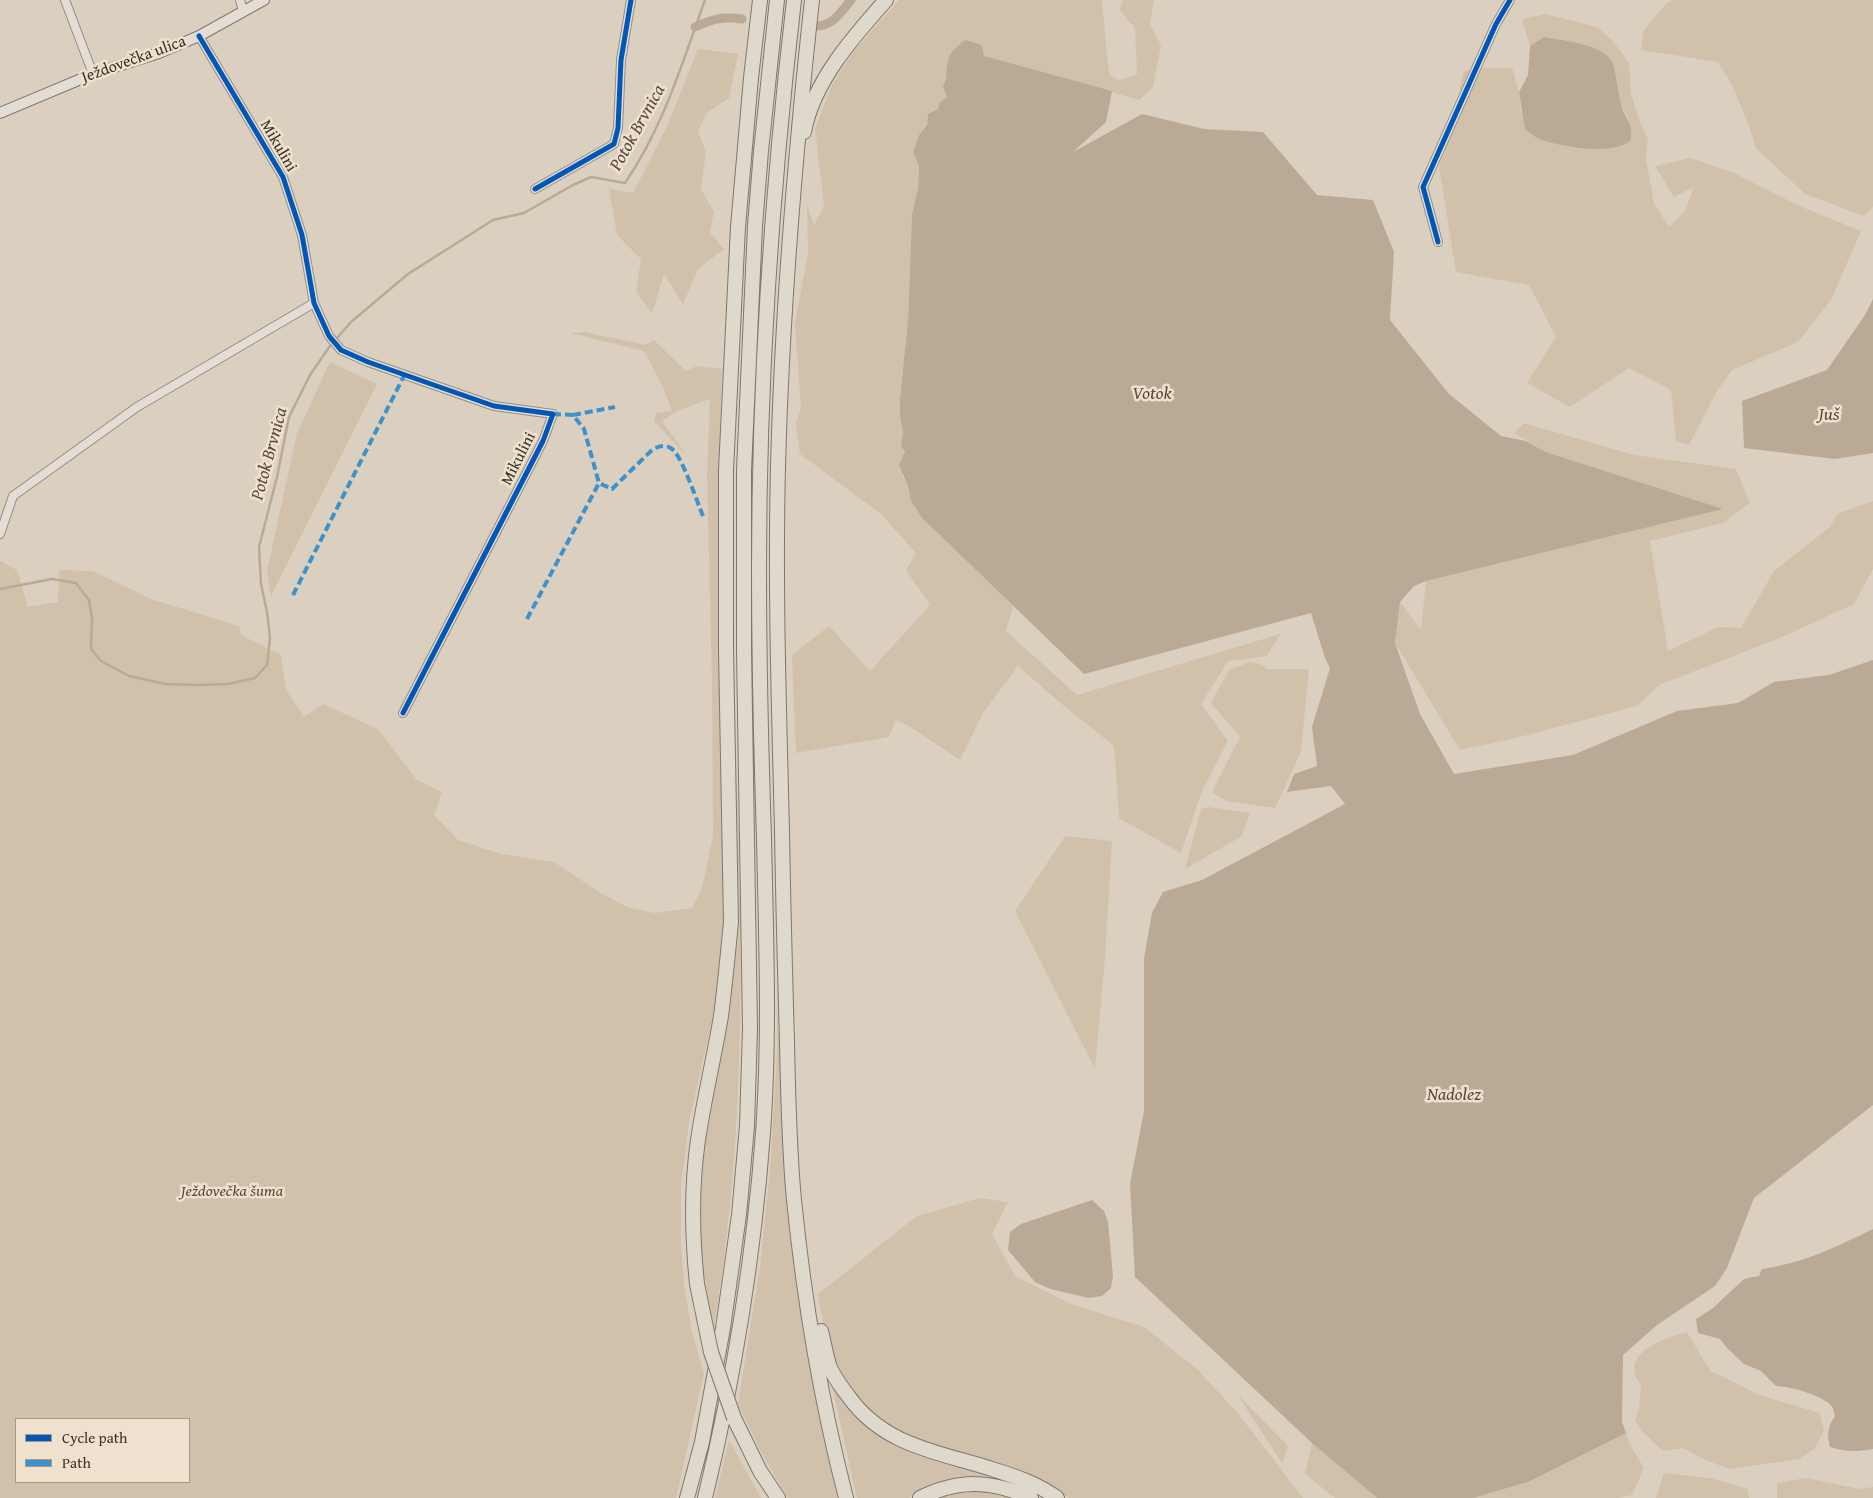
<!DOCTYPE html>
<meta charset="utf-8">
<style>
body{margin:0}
#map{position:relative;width:1873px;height:1498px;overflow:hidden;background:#dbcfbf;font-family:"Gentium Book Plus",serif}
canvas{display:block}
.legend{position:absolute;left:15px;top:1418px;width:175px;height:65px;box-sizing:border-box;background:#efe1ce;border:1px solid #a69a8a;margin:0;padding:6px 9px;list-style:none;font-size:15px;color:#393025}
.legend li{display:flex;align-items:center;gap:10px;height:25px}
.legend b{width:25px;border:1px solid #a69a8a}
</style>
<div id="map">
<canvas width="1873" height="1498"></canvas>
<ul class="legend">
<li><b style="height:6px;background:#0057b8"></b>Cycle path</li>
<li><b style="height:6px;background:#3e91cb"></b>Path</li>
</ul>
</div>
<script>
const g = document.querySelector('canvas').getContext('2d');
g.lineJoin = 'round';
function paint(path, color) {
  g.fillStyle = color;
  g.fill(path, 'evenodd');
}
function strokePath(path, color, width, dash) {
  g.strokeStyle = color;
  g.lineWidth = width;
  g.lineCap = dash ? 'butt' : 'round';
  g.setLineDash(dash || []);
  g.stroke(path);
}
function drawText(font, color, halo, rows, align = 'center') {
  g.font = font + ' "Gentium Book Plus",serif';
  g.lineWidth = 5;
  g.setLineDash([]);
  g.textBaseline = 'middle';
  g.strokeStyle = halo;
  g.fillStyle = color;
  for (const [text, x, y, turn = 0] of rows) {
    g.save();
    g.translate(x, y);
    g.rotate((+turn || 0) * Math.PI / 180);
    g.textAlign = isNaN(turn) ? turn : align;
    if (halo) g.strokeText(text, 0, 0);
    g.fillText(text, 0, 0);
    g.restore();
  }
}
paint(new Path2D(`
 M 899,0 L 1102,0 L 1109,74 L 1119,80 L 1137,74 L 1135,28 L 1119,10 L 1123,0 L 1154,0 L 1150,24 L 1161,45 L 1153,87 L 1139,100 L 984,56 L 982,45 L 966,40 L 947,67 L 948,79 L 947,97 L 940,102 L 938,109 L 928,114 L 927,125 L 919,135 L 913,152 L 919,166 L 918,188 L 912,214 L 908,321 L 900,398 L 900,416 L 903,432 L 901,446 L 905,452 L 903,477 L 908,486 L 911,501 L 922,518 L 1013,606 L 1006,631 L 1077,695 L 1280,634 L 1267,656 L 1228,661 L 1201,704 L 1228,741 L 1202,791 L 1181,853 L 1119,818 L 1114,746 L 1064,706 L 1018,666 L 983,713 L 960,760 L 909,726 L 896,720 L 889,737 L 796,753 L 792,655 L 829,626 L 870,671 L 930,605 L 906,570 L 916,553 L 881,514 L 800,454 L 796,423 L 801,407 L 795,323 L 808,253 L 807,205 L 814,225 L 824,206 L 815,129 L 832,85 L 853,52 Z
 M 1673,0 L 1873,0 L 1873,207 L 1864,216 L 1805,194 L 1756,148 L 1749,126 L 1733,87 L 1718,62 L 1641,50 L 1644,30 L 1666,4 Z
 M 1546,14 L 1597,27 L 1613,41 L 1629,63 L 1631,94 L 1639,120 L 1648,139 L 1646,159 L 1654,203 L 1669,227 L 1685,211 L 1694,187 L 1674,197 L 1655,166 L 1691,158 L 1734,173 L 1797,205 L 1861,231 L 1831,300 L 1798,342 L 1732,370 L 1717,391 L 1689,445 L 1676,441 L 1671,390 L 1629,368 L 1570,407 L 1527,383 L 1556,337 L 1529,285 L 1456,272 L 1439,167 L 1457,116 L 1460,88 L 1464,71 L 1475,68 L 1512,68 L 1519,92 L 1521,111 L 1630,121 L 1621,106 L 1615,77 L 1544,37 L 1530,46 L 1522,19 Z
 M 762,28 L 764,28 C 742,225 731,421 733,619 C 735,783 746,947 737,1111 C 733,1186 725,1260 713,1333 L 704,1283 L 701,1255 L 700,1198 L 705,1143 L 721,1044 L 734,777 L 731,473 L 738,306 Z
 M 698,49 L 738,54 L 729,98 L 707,113 L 698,131 L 706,152 L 701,189 L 714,212 L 710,233 L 724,249 L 698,269 L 683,304 L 664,274 L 652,314 L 636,292 L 641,259 L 617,235 L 609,189 L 633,193 L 668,124 Z
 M 585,332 L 645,345 L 654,340 L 686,371 L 697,366 L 722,369 L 719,460 L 718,585 L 724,909 L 722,954 L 715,1007 L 689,1122 L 681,1186 L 681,1249 L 684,1284 L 691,1328 L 704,1374 L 676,1498 L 0,1498 L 0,561 L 17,570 L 28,607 L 58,602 L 59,570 L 93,571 L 151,599 L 239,626 L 241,635 L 281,655 L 286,690 L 304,717 L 323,704 L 378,729 L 417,780 L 442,792 L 434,815 L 458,840 L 501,854 L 554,862 L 599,892 L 627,907 L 655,913 L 692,908 L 702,889 L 713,836 L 712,683 L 707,475 L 710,399 L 679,410 L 662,421 L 688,457 L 654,421 L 656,413 L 672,411 L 663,387 L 644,351 L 570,333 ZM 16,1419 L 189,1419 L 189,1482 L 16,1482 Z
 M 330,362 L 377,384 L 271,596 L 267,571 L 297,433 Z
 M 1524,423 L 1634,455 L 1736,469 L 1750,503 L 1723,523 L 1650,541 L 1668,651 L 1718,627 L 1741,628 L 1774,571 L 1830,527 L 1837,514 L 1873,501 L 1873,569 L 1854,604 L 1780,638 L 1659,685 L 1637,706 L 1516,738 L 1460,750 L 1395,643 L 1400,602 L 1421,630 L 1426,581 L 1722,509 L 1546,452 L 1514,433 Z
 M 1250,662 L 1263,665 L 1266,669 L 1309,669 L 1301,752 L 1275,808 L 1226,801 L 1212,792 L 1240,737 L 1211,703 L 1229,670 Z
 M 1208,807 L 1250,813 L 1242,836 L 1185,869 L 1201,809 Z
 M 1065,836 L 1112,841 L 1105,958 L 1095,1069 L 1015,911 Z
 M 777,992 L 784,1172 L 796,1284 L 812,1376 L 837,1498 L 788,1498 L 761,1452 L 738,1404 L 760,1267 L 770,1171 L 777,1052 Z
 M 980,1198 L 1008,1202 L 992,1234 L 1015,1276 L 1071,1304 L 1144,1327 L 1198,1370 L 1237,1412 L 1303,1498 L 1069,1498 C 1039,1476 1007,1466 971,1456 C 908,1439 851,1420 830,1350 C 825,1332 821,1313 818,1294 L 917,1216 Z
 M 1687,1332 L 1711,1372 L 1724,1377 L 1759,1395 L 1820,1413 L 1824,1431 L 1815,1448 L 1799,1459 L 1730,1469 L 1708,1461 L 1683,1448 L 1663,1451 L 1643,1432 L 1635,1421 L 1639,1408 L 1641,1385 C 1617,1354 1664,1338 1687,1332 Z
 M 830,1378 C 848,1416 880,1442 921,1455 C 940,1461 961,1464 980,1471 C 995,1475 1009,1481 1023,1487 C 992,1478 963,1474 932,1485 C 923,1488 916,1497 908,1498 C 893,1498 872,1498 857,1498 Z
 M 1237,1394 L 1288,1446 L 1282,1463 Z
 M 1626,1433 L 1629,1443 L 1644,1468 L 1632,1495 L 1617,1498 L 1473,1498 L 1528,1482 Z
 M 729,1440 L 761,1498 L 715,1498 Z
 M 1312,1443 L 1377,1498 L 1335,1498 L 1305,1474 Z
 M 1664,1473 L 1710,1478 L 1748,1489 L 1749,1498 L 1656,1498 Z
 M 1806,1478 L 1859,1489 L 1873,1487 L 1873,1498 L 1777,1498 L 1777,1483 Z
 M 982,1490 L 1017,1498 L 934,1498 L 943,1493 Z`), '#d1c1ab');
paint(new Path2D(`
 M 1544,37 C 1564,41 1601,43 1612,62 C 1615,67 1619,96 1621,104 C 1624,119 1633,119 1631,140 C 1613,156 1564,147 1542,140 C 1536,138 1530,133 1525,129 L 1519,92 L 1528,75 L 1530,46 Z
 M 966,40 L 982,45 L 984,56 L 1112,91 L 1106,122 L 1073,152 L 1142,114 L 1204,129 L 1263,132 L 1317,195 L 1373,200 L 1394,252 L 1390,320 L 1449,394 L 1501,436 L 1526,441 L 1546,452 L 1723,509 L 1426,581 L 1414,586 L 1400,602 L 1395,643 L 1420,714 L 1454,774 L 1573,755 L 1677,711 L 1738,703 L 1774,682 L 1829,675 L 1873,660 L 1873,1105 L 1754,1198 L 1727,1268 L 1715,1286 L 1657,1325 L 1623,1355 L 1622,1422 L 1626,1433 L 1528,1482 L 1473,1498 L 1377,1498 L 1312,1443 L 1135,1277 L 1130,1184 L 1144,1111 L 1144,958 L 1152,913 L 1163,892 L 1202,880 L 1345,804 L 1331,786 L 1287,792 L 1294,774 L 1317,766 L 1312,727 L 1330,668 L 1325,658 L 1311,613 L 1084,674 L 922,518 L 911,501 L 908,486 L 899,465 L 905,452 L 901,446 L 903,432 L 900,416 L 900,398 L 908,321 L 912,214 L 918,188 L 919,166 L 913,152 L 919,135 L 927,125 L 928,114 L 938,109 L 940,102 L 947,97 L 943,86 C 949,76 945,76 947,66 C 948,54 956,46 966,40 Z
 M 1873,299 L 1873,453 L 1835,459 L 1744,448 L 1742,401 L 1827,370 L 1865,315 Z
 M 1092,1200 L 1104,1211 L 1108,1222 L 1113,1276 L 1111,1288 L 1102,1296 L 1089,1298 L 1050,1289 L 1035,1282 L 1008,1250 L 1010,1232 L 1021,1224 Z
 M 1873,1229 L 1873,1449 C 1857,1452 1845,1452 1830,1447 C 1827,1434 1827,1428 1835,1416 C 1834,1414 1834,1411 1833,1408 C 1826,1396 1789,1386 1776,1386 L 1761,1371 L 1744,1364 L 1727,1348 L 1720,1339 L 1698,1333 L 1696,1319 L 1713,1308 L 1744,1279 L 1759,1276 L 1762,1269 C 1804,1263 1836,1247 1873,1229 Z`), '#baaa95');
strokePath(new Path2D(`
 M 0,589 L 52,579 L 76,583 L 89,600 L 92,618 L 91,649 L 101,661 L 129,676 L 166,684 L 200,685 L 228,684 L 255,678 L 267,665 L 270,638 L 267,612 L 261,584 L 259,547 L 277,477 L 289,417 L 310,375 L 330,346 L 351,322 L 408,274 L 493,220 L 524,213 L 573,185 L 591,177 L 625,183 C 664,126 682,63 705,0`), '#baaa95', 2.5);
strokePath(new Path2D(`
 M 816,26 C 833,26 841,12 851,0
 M 695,27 C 713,19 722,16 742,19`), '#baaa95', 9);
const street = new Path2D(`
 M 65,0 L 93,74
 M 240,0 L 243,11
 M 199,36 L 283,177 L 302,235 L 314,303 L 329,336 L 341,350 L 368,362 L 494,406 L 553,414 L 543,441 L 403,713
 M 535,189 L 614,144 L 618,128 L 621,60 L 631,0
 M 1438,242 L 1423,187 L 1496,24 L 1510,0
 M 0,534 L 13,496 L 137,407 L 314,303`);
const secondary = new Path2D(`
 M 0,113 L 93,74 L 159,53 L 199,36 L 264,0`);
const highway = new Path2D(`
 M 812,0 C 795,155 782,311 778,467 C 775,588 779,709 782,830 C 783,901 785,971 787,1042 C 788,1094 789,1148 794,1200 C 804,1300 821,1401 846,1498
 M 804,132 C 813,82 853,37 886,0
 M 697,1284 C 692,1236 691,1188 698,1140 C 704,1099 714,1058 721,1016 C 725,985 728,953 731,922 L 726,650 L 726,470 L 738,227 L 751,78 L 760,0
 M 821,1331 C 824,1343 826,1356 830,1368 C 835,1378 842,1388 849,1397 C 885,1447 940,1452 995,1470 C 1017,1477 1038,1484 1057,1498
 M 734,1418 L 760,1471 L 778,1498
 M 687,1498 L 702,1442 L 723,1328 L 739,1215 L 747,1126 L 750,1029 L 744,650 L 744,470 L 755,226 L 761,151 L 777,0
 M 705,1498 C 734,1378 754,1256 763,1133 C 770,1035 766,936 764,838 C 761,747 759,656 759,566 C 759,377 772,188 794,0
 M 920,1498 C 959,1479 991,1480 1031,1498`);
strokePath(street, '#958d82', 10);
strokePath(secondary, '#7f776e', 12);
strokePath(highway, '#7f776e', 16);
strokePath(street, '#e3ddd5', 8);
strokePath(secondary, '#e3ddd5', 10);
strokePath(highway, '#ded8cd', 14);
const highwayBridge = new Path2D(`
 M 697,1284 L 711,1352 L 734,1418`);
strokePath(highwayBridge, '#7f776e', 16, []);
strokePath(highwayBridge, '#ded8cd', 14);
strokePath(new Path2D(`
 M 553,414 L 573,415 L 584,429 L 599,483 L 612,489 L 653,449 C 660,446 665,444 672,449 C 682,456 697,502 703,516
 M 573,415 L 615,407
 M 293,595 L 405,374
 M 527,619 L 599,483`), '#3e91cb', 4, [8, 4]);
strokePath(new Path2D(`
 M 199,36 L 283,177 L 302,235 L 314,303 L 329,336 L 341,350 L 368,362 L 494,406 L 553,414 L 543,441 L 403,713
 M 535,189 L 614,144 L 618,128 L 621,60 L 631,0
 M 1438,242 L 1423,187 L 1496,24 L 1510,0`), '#0057b8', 5);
drawText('16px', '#393025', '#efe1ce', [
 ["Ježdovečka ulica",134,60,-20],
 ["Mikulini",278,146,60],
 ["Mikulini",519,459,-63]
]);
drawText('italic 16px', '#564b3d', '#efe1ce', [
 ["Ježdovečka šuma",232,1192]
]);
drawText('italic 18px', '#564a3c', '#efe1ce', [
 ["Potok Brvnica",638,128,-61],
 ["Votok",1152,394],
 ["Juš",1829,415],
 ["Potok Brvnica",270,454,-75],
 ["Nadolez",1454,1095]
]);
</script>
